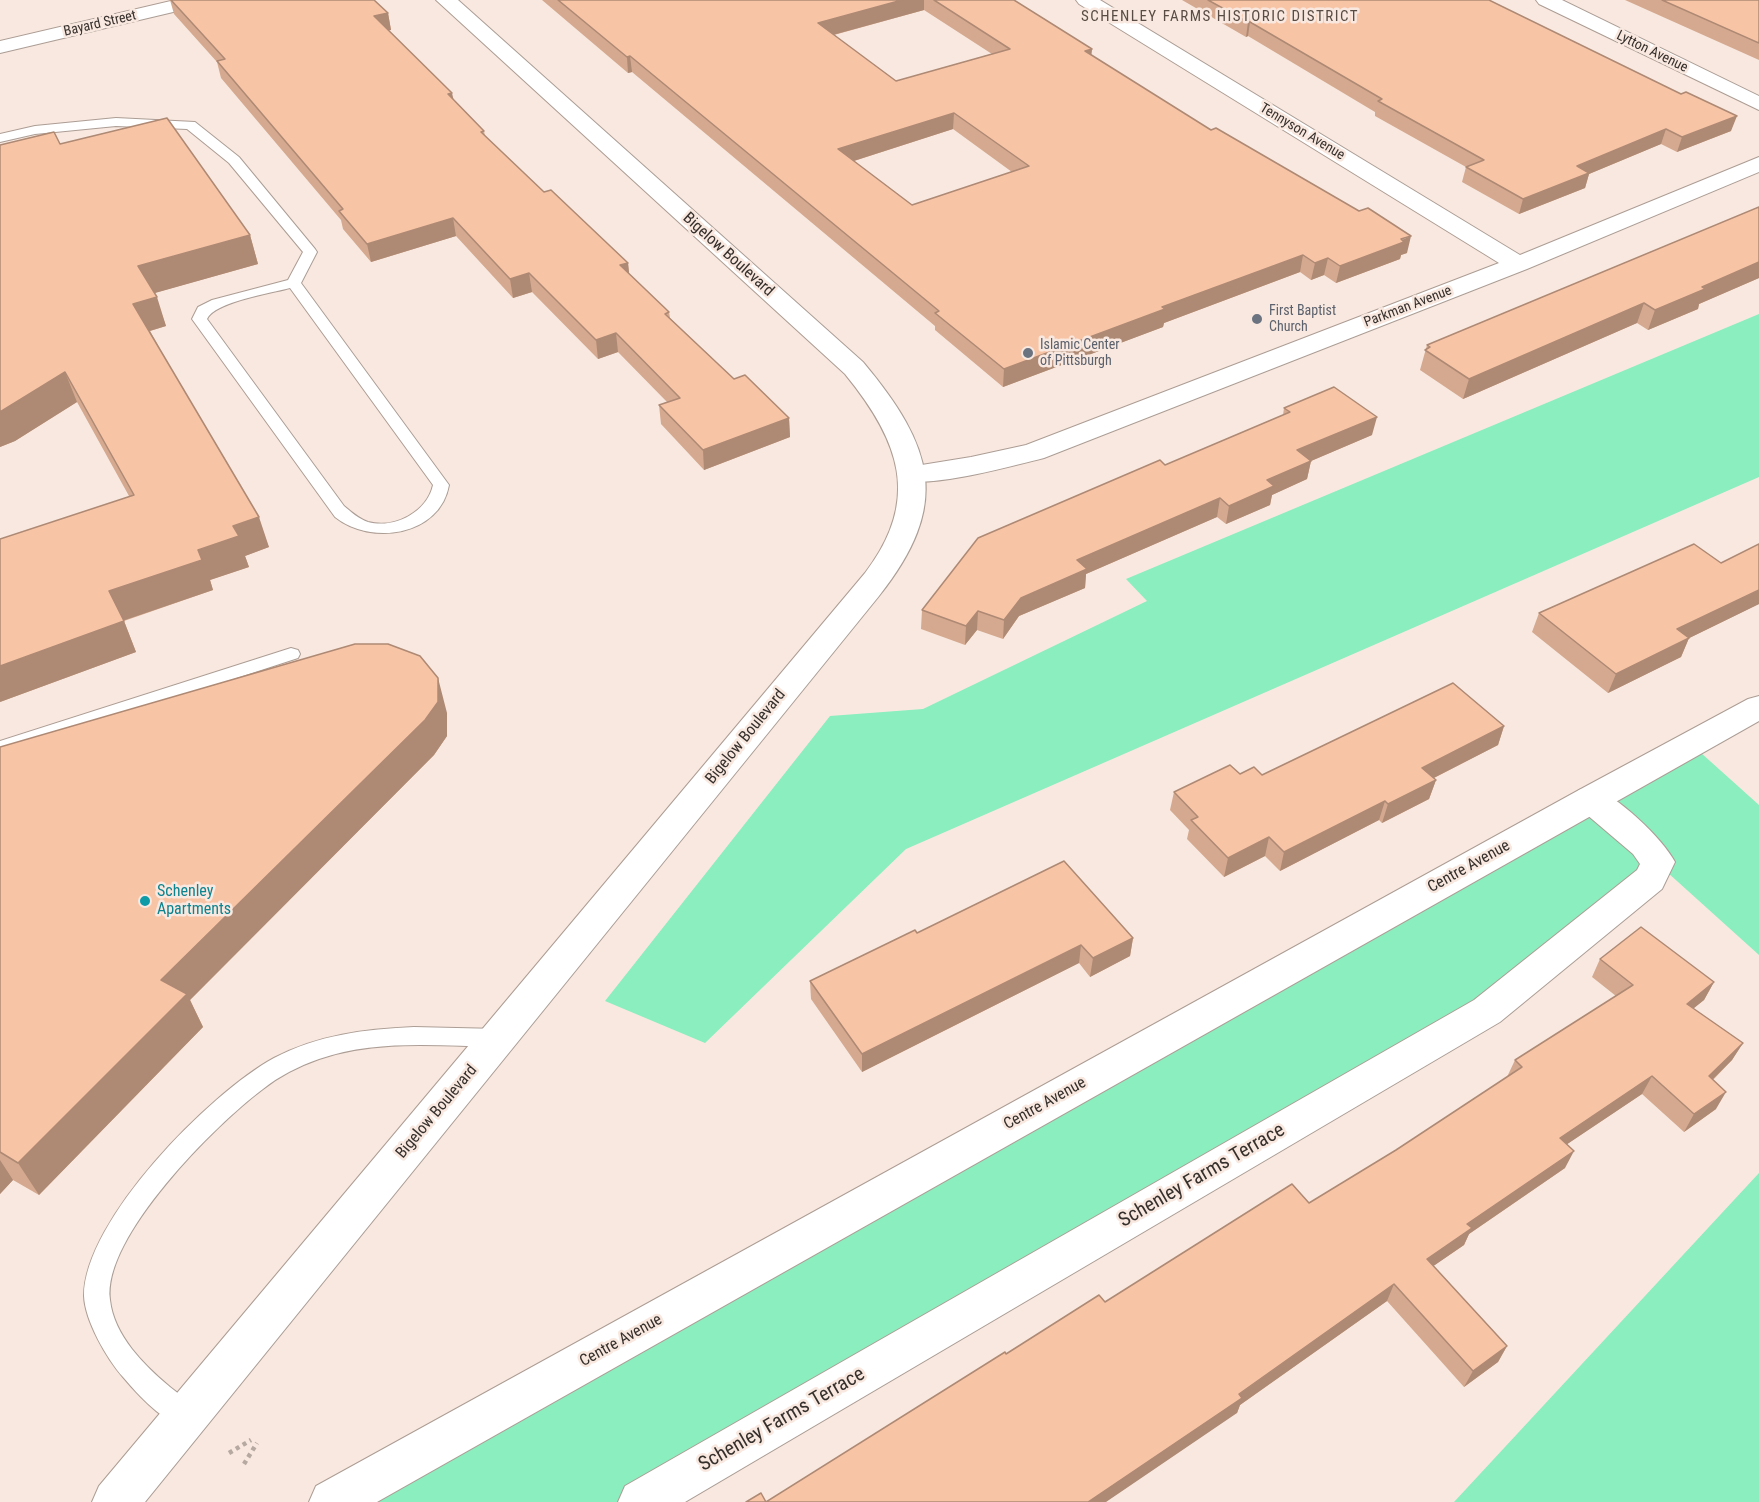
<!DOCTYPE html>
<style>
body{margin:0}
canvas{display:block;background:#f8e8df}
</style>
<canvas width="1759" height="1502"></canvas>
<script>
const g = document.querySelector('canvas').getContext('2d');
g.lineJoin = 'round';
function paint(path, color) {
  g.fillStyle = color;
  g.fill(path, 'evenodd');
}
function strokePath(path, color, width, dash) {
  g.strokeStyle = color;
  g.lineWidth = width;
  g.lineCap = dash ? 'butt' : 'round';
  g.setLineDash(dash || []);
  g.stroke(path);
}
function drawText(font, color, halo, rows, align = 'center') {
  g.font = font + ' "Roboto Condensed",sans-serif';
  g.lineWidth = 5;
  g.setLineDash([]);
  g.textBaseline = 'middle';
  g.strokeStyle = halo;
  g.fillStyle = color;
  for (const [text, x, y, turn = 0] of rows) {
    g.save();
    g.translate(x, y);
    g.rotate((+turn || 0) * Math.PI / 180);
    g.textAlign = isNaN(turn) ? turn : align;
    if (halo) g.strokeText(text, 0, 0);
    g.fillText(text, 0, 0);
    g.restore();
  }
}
paint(new Path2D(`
 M 1759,314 L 1759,477 L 906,849 L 705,1043 L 605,1001 L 830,716 L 923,709 L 1147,601 L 1126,579 Z
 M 1691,744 L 1759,805 L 1759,955 L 1657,863 L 1487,1011 L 641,1502 L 332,1502 Z
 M 1759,1173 L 1759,1502 L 1454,1502 Z`), '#8aeebe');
const service = new Path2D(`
 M 116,118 L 195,122 L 239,157 L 315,249 L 317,252 L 301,283 L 449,485 C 440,536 371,546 335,517 L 192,319 L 198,307 L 212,300 L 288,280 L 303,252 L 229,163 L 187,129 L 116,126 L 35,134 L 0,142 L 0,134 L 35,126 ZM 290,288 L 433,485 C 427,512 395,529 368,522 C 359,519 351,512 344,506 L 207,319 C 214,302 272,293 290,288 Z
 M 291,648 L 298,650 L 300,654 L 298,658 L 0,755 L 0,741 Z
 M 414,1027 L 499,1029 L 507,1031 L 510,1038 L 507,1045 L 499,1047 C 440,1046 376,1039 319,1059 C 299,1066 279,1076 263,1089 C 216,1124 102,1237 110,1300 C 114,1336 144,1365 170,1387 C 181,1396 193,1403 198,1416 L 194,1425 L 185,1429 C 162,1420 139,1396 123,1377 C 107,1359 85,1321 84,1296 C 84,1220 210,1093 274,1058 C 317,1035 366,1029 414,1027 Z`);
const minor = new Path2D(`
 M 1076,0 L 1100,0 L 1520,255 L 1759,157 L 1759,172 L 1527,269 L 1044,458 C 1012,466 932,488 903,480 L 899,474 L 903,468 L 971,457 L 1026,445 L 1499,263 L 1079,4 Z
 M 1536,0 L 1562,0 L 1759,96 L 1759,110 L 1539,4 Z
 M 1591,787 C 1617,795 1662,838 1675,862 L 1662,889 L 1500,1022 L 685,1502 L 618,1502 L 625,1486 L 1474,1000 L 1637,870 L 1640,864 L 1633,854 L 1579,808 L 1574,799 L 1579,790 Z`);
const secondary = new Path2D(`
 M 175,0 L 210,0 L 207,4 L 0,53 L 0,41 Z
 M 436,0 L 458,0 L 863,362 C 934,447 952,504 879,596 L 145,1502 L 92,1502 L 99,1486 L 865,573 C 922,499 899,440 845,374 Z
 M 1759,696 L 1759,721 L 377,1502 L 309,1502 L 316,1486 L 1579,790 L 1748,699 Z`);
strokePath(service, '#ac9d95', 2);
strokePath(minor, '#ac9d95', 2);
strokePath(secondary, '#ac9d95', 2);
strokePath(new Path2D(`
 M 229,1453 L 251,1440
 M 244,1464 L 257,1443`), '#b6a9a2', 4.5, [4, 4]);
paint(service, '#fff');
paint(minor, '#fff');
paint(secondary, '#fff');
paint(new Path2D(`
 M 170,0 L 388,13 L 391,30 L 388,30 L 454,100 L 484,131 L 485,136 L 544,192 L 628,263 L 629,274 L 669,312 L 670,318 L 734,379 L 789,418 L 790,437 L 704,470 L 661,424 L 659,405 L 667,402 L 618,352 L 598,359 L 532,292 L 513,298 L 456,236 L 371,262 L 343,229 L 341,220 L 221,78 L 217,62 L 174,14 Z
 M 542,0 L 1014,0 L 1092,49 L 1091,55 L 1407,253 L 1401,255 L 1400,259 L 1336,283 L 1324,275 L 1311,280 L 1300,272 L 1164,323 L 1163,327 L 1003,387 L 935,330 L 935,326 L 632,72 L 628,73 ZM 924,10 L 992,54 L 896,81 L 834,35 ZM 953,129 L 1012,172 L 912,205 L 854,161 Z
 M 1182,0 L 1489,0 L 1731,131 L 1677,152 L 1661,144 L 1589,174 L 1585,188 L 1519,214 L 1462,182 L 1466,167 L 1375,116 L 1375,112 L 1248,36 L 1246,37 Z
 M 1625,0 L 1759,0 L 1759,60 Z
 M 60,144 L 250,235 L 258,264 L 154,293 L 166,326 L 150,331 L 269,547 L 245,556 L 249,567 L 210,580 L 213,590 L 124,621 L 136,652 L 0,702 L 129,496 L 77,402 L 15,441 L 0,447 L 0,145 Z
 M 1759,207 L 1759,278 L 1699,304 L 1698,309 L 1648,330 L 1637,323 L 1463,399 L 1420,370 L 1427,345 Z
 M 1284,408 L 1372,435 L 1311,461 L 1307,479 L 1272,495 L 1270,505 L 1226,524 L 1217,517 L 1086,574 L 1085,588 L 1019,616 L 1003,639 L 977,630 L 965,645 L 921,629 L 922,610 L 1165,465 L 1283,415 Z
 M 1759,604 L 1689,638 L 1681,657 L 1608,693 L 1532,632 L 1539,613 Z
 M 447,713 L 447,736 L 434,755 L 190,1000 L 203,1027 L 39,1195 L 13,1180 L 0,1194 L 0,747 Z
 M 1504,726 L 1498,745 L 1434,778 L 1436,780 L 1429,799 L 1382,823 L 1379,820 L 1280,871 L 1265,856 L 1224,877 L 1187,839 L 1189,830 L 1170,810 L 1174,792 L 1240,774 L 1262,775 Z
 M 917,933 L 1133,938 L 1130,956 L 1090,977 L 1079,963 L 862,1072 L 811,999 L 810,981 Z
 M 1600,959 L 1714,982 L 1704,1000 L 1693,1008 L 1743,1043 L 1732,1060 L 1713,1080 L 1716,1109 L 1684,1132 L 1642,1094 L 1567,1144 L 1565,1168 L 1469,1234 L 1464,1245 L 1433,1266 L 1507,1346 L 1498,1362 L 1464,1387 L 1387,1301 L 1240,1405 L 1237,1413 L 766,1502 L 1006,1354 L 1105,1302 L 1309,1203 L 1396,1150 L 1507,1077 L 1515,1060 L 1616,996 L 1592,977 Z`), '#d5a98f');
paint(new Path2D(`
 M 902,0 L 924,0 L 924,10 L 818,39 L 818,23 Z
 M 388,13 L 391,30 L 377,33 L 374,16 Z
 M 1248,22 L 1250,22 L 1248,36 L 1246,37 Z
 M 1092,49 L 1090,66 L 1085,51 Z
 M 630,56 L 632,72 L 628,73 L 627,57 Z
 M 452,93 L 456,110 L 448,94 Z
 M 954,113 L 953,129 L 838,166 L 838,149 Z
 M 1737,116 L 1731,131 L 1677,152 L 1682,137 Z
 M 1666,129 L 1661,144 L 1589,174 L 1585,188 L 1519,214 L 1523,199 L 1577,166 Z
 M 453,218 L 456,236 L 371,262 L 367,244 Z
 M 250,235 L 258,264 L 148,295 L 138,266 Z
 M 1411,236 L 1407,253 L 1401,255 L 1400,259 L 1336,283 L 1340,266 Z
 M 1303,255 L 1300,272 L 1164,323 L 1163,327 L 1003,387 L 1004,369 L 1162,307 Z
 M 1328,258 L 1324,275 L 1311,280 L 1315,263 Z
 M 1759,262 L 1759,278 L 1699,304 L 1698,309 L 1648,330 L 1655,310 L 1702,287 Z
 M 628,263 L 630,281 L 620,265 Z
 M 529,273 L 532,292 L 513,298 L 510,279 Z
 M 157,297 L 166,326 L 143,333 L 133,304 Z
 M 1644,303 L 1637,323 L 1463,399 L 1469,379 Z
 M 616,333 L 618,352 L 598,359 L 596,340 Z
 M 65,372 L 77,402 L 15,441 L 0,447 L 0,412 Z
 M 1377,417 L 1372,435 L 1311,461 L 1307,479 L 1272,495 L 1270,505 L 1226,524 L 1229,506 L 1267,480 L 1297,450 Z
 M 789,418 L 790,437 L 704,470 L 703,450 Z
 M 1220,498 L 1217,517 L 1086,574 L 1085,588 L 1019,616 L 1003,639 L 1004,620 L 1021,598 L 1077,560 Z
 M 259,517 L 269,547 L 245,556 L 249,567 L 210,580 L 213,590 L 122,621 L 109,591 L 198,550 L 233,526 Z
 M 1759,590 L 1759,604 L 1669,648 L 1677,629 Z
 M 978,611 L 977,630 L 965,645 L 966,626 Z
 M 124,621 L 136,652 L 0,702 L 0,666 Z
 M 1689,638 L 1681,657 L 1608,693 L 1616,674 Z
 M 438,678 L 447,713 L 447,736 L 434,755 L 190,1000 L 203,1027 L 39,1195 L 18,1163 L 161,980 Z
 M 1504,726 L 1498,745 L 1416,787 L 1422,768 Z
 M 1436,780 L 1429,799 L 1382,823 L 1388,804 Z
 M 1385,801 L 1379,820 L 1280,871 L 1284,852 Z
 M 1269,837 L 1265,856 L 1224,877 L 1228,858 Z
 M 1133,938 L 1130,956 L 1090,977 L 1093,958 Z
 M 1081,945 L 1079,963 L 862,1072 L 862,1054 Z
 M 1714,982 L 1704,1000 L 1677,1022 L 1687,1004 Z
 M 1743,1043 L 1732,1060 L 1698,1094 L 1709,1076 Z
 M 1652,1076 L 1642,1094 L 1551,1155 L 1560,1138 Z
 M 1726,1092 L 1716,1109 L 1684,1132 L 1694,1114 Z
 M 1574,1151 L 1565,1168 L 1469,1234 L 1464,1245 L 1419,1276 L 1427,1259 L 1467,1224 Z
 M 0,1160 L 13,1180 L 0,1194 Z
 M 1394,1284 L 1387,1301 L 1240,1405 L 1237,1413 L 1106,1502 L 1088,1502 Z
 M 1507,1346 L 1498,1362 L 1464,1387 L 1473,1371 Z`), '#ae8974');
const building = new Path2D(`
 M 171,0 L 374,0 L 388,13 L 374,16 L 452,93 L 448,94 L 484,131 L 481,132 L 544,192 L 551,190 L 628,263 L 620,265 L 669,312 L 665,314 L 734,379 L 745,375 L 789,418 L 703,450 L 659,405 L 680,398 L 616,333 L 596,340 L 529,273 L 510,279 L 453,218 L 367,244 L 339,211 L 343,209 L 217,61 L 225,59 Z
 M 558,0 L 902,0 L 818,23 L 896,81 L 1010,49 L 934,0 L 1014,0 L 1092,49 L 1085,51 L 1211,130 L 1216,128 L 1359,211 L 1368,208 L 1411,236 L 1401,239 L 1404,242 L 1340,266 L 1328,258 L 1315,263 L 1303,255 L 1162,307 L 1165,309 L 1004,369 L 935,313 L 939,311 L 630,56 L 627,57 ZM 954,113 L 1029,166 L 912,205 L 838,149 Z
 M 1208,0 L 1489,0 L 1681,94 L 1686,92 L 1737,116 L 1682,137 L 1666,129 L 1577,166 L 1589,173 L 1523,199 L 1466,167 L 1484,160 L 1378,101 L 1382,99 L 1250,22 L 1248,22 Z
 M 1662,0 L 1759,0 L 1759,43 Z
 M 167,118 L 250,235 L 138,266 L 157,297 L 133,304 L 259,517 L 233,526 L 239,536 L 198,550 L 202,560 L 109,591 L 124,621 L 0,666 L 0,539 L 134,495 L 65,372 L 0,412 L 0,145 L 54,132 L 60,144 Z
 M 1759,207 L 1759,262 L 1702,287 L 1705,289 L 1655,310 L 1644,303 L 1469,379 L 1425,350 L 1430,347 L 1427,345 Z
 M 1334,387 L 1377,417 L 1297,450 L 1311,461 L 1267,480 L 1274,486 L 1229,506 L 1220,498 L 1077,560 L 1087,569 L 1021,598 L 1004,620 L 978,611 L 966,626 L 922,610 L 978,538 L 1160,460 L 1165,465 L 1290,412 L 1284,408 Z
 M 1694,544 L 1721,563 L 1759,544 L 1759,590 L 1677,629 L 1689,638 L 1616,674 L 1539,613 Z
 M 355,644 L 388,644 L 420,656 L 438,678 L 438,702 L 425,720 L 161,980 L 187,994 L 18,1163 L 0,1152 L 0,747 Z
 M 1453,683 L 1504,726 L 1422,768 L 1436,780 L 1388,804 L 1385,801 L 1284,852 L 1269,837 L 1228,858 L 1191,820 L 1198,817 L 1174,792 L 1230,765 L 1240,774 L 1254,767 L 1262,775 Z
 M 1064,861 L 1133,938 L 1093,958 L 1081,945 L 862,1054 L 810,981 L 915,930 L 917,933 Z
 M 1641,927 L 1714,982 L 1687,1004 L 1743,1043 L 1709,1076 L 1726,1092 L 1694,1114 L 1652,1076 L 1560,1138 L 1574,1151 L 1467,1224 L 1472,1228 L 1427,1259 L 1507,1346 L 1473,1371 L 1394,1284 L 1239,1394 L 1242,1398 L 1088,1502 L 746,1502 L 761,1493 L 766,1502 L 1005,1352 L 1006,1354 L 1099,1295 L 1105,1302 L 1292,1184 L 1309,1203 L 1396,1150 L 1522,1067 L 1515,1060 L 1633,985 L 1600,959 Z`);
paint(building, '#f8c4a6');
strokePath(building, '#ae8974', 1.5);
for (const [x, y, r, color] of [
 [1257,319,6,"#6b7280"],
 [1028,353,6,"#6b7280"],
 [145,901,6,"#0f9aa8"]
]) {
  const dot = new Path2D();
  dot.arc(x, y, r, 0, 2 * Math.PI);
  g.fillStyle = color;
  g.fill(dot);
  strokePath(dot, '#f8e8df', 2);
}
drawText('14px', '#36302d', '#f8e8df', [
 ["Bayard Street",100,24,-13],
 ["Lytton Avenue",1652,52,26],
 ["Tennyson Avenue",1302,132,31],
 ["Parkman Avenue",1408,307,-21]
]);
drawText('14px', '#5b616d', '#f8e8df', [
 ["First Baptist",1269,311],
 ["Church",1269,327],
 ["Islamic Center",1040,345],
 ["of Pittsburgh",1040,361]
], 'left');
g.letterSpacing = '1.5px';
drawText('15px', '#594c44', '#f8e8df', [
 ["SCHENLEY FARMS HISTORIC DISTRICT",1220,17]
]);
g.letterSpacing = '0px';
drawText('16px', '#36302d', '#f8e8df', [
 ["Bigelow Boulevard",728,255,42],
 ["Bigelow Boulevard",746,737,-51],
 ["Centre Avenue",1469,867,-29],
 ["Centre Avenue",1045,1104,-29],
 ["Bigelow Boulevard",437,1112,-50],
 ["Centre Avenue",621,1341,-29]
]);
drawText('16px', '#0d838f', '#f8e8df', [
 ["Schenley",157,892],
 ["Apartments",157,910]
], 'left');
drawText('20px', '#36302d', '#f8e8df', [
 ["Schenley Farms Terrace",1202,1176,-30],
 ["Schenley Farms Terrace",782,1420,-30]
]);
</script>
